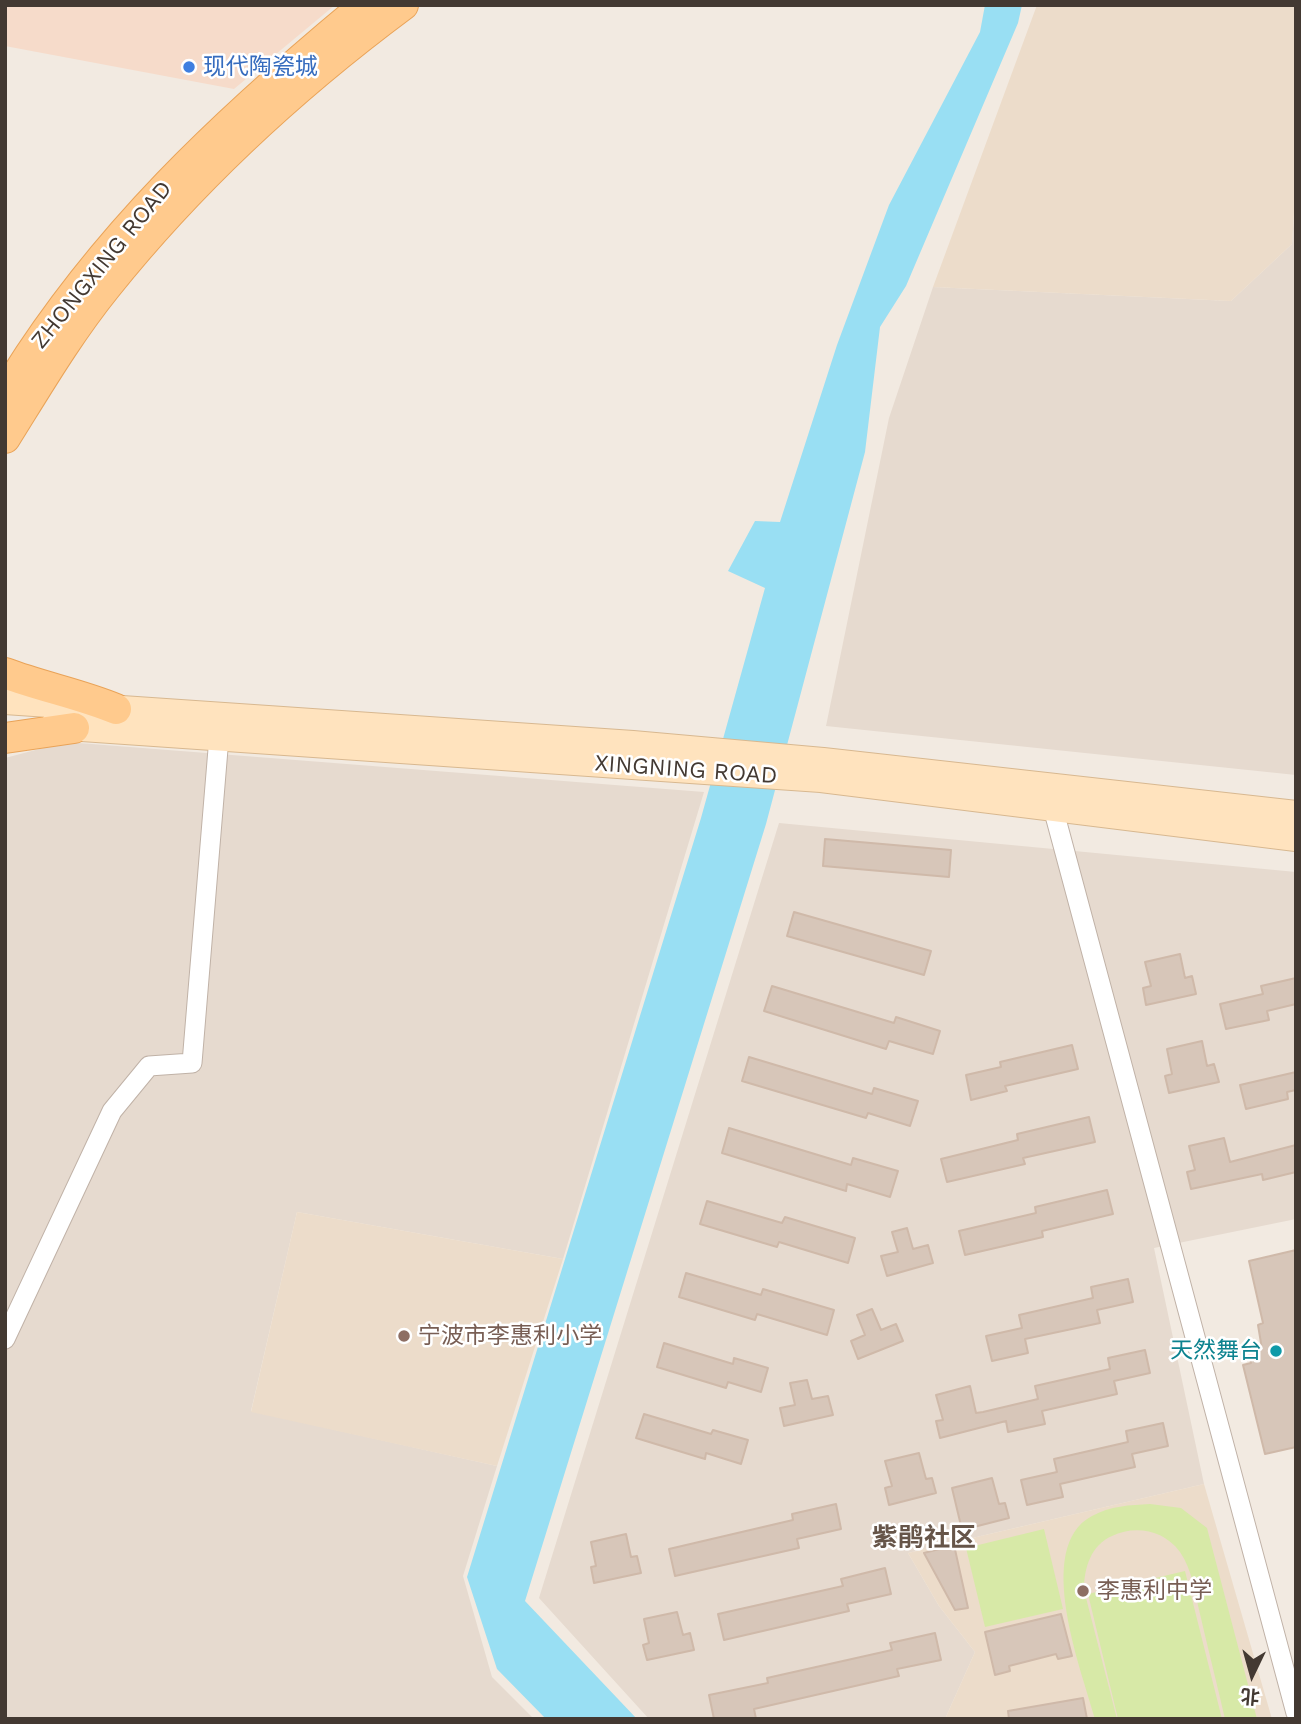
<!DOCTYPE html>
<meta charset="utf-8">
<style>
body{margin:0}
#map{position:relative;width:1301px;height:1724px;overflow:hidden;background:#f2eae1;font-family:"Work Sans","Noto Sans SC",sans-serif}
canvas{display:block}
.frame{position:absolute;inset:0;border:7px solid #433932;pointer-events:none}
.north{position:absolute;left:1217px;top:1640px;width:70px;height:70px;-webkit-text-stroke:5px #fff;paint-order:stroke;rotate:185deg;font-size:19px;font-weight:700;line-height:28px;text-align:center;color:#433932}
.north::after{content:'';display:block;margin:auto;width:24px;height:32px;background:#433932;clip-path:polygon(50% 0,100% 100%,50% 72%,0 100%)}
</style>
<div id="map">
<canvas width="1301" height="1724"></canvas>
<div class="frame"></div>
<div class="north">北</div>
</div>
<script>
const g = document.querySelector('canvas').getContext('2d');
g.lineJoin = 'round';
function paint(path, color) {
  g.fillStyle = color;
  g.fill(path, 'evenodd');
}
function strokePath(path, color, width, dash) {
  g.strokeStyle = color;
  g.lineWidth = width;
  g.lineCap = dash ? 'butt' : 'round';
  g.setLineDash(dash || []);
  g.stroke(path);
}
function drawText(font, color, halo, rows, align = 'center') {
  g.font = font + ' "Work Sans","Noto Sans SC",sans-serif';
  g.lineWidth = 5;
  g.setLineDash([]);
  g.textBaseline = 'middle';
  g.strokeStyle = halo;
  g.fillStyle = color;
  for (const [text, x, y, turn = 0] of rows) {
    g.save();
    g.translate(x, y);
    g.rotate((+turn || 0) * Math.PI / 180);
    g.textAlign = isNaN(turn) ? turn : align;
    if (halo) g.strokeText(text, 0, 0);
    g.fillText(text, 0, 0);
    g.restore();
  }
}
paint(new Path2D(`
 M 1296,182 L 1296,775 L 826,726 L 889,418 L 933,287 L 1231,301 L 1292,244 Z
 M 66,742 L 704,792 L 563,1259 L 297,1212 L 251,1411 L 497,1466 L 463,1576 L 492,1677 L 534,1719 L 5,1719 L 5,758 Z
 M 779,823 L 1296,872 L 1296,1219 L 1154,1248 L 1204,1484 L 908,1553 L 939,1606 L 975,1652 L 945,1719 L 649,1719 L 539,1598 Z`), '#e6dacf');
paint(new Path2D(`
 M 5,5 L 335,5 L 234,89 L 5,46 Z`), '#f6dbca');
paint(new Path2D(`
 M 1037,5 L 1296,5 L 1296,182 L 1292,244 L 1231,301 L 933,287 Z
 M 297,1212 L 563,1259 L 497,1466 L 251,1412 Z
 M 1204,1484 L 1272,1719 L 945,1719 L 975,1652 L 939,1606 L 908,1553 Z`), '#ecdcca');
paint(new Path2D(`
 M 1150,1504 L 1181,1508 L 1207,1528 L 1257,1719 L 1225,1719 C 1217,1684 1208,1649 1200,1614 C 1195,1593 1192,1569 1180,1552 C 1164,1530 1135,1525 1112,1536 C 1091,1545 1084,1568 1084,1590 L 1117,1719 L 1095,1719 C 1082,1671 1033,1547 1092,1516 C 1110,1506 1130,1505 1150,1504 Z
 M 1044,1529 L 1063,1609 L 985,1627 L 966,1548 Z
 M 1185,1571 L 1222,1719 L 1118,1719 L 1088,1594 Z`), '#d7e9a7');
paint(new Path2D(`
 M 985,5 L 1022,5 L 1018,23 L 906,286 L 880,327 L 865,452 L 766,824 L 525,1601 L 637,1719 L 546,1719 L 497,1669 L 467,1577 L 701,818 L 765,588 L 728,571 L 755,521 L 780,522 L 837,345 L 889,205 L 980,32 Z`), '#99dff3');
const building = new Path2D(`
 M 825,839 L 951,850 L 949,877 L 823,866 Z
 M 794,912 L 931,951 L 924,975 L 787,936 Z
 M 1180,954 L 1185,978 L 1192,976 L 1196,994 L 1146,1005 L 1143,988 L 1151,986 L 1145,962 Z
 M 1296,978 L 1296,1004 L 1267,1011 L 1269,1020 L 1226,1029 L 1220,1004 L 1263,994 L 1261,986 Z
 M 772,986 L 894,1023 L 896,1017 L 940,1031 L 933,1054 L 889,1041 L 886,1049 L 764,1011 Z
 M 1202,1041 L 1207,1066 L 1214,1064 L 1219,1082 L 1169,1093 L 1165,1076 L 1172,1074 L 1167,1049 Z
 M 1072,1045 L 1078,1069 L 1005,1086 L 1007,1091 L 971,1100 L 966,1075 L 1001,1067 L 1000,1062 Z
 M 749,1057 L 872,1094 L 874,1088 L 918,1101 L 910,1126 L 868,1113 L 866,1118 L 742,1081 Z
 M 1296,1072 L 1296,1090 L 1287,1092 L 1288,1099 L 1246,1109 L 1240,1085 Z
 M 1089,1117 L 1095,1142 L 1023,1158 L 1025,1164 L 947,1182 L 941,1159 L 1018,1140 L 1017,1134 Z
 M 729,1128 L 851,1165 L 853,1158 L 898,1171 L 890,1197 L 847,1184 L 846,1191 L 722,1153 Z
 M 1224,1138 L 1230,1162 L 1296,1145 L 1296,1172 L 1263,1180 L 1262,1174 L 1191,1189 L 1187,1172 L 1195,1170 L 1189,1146 Z
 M 1107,1190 L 1113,1214 L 1042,1231 L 1043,1237 L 965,1255 L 959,1231 L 1036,1213 L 1035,1207 Z
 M 707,1201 L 782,1223 L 785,1217 L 855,1238 L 848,1263 L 779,1242 L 777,1247 L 700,1224 Z
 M 907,1228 L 913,1249 L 928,1245 L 933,1263 L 887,1276 L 881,1256 L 898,1252 L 892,1232 Z
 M 1296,1250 L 1296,1447 L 1265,1454 L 1243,1365 L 1251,1363 L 1249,1352 L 1262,1349 L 1258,1325 L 1263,1323 L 1249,1261 Z
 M 686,1273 L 761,1295 L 763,1289 L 834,1310 L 827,1335 L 757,1314 L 755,1320 L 679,1297 Z
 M 1128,1279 L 1133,1302 L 1097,1310 L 1100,1323 L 1025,1339 L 1028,1353 L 992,1361 L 986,1336 L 1022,1328 L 1019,1315 L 1093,1298 L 1091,1287 Z
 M 872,1309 L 881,1330 L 896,1324 L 903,1341 L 858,1359 L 851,1341 L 865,1335 L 857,1315 Z
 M 664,1343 L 733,1364 L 734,1358 L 768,1368 L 761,1392 L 728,1382 L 726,1388 L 657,1367 Z
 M 1145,1350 L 1150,1373 L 1114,1381 L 1117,1394 L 1042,1411 L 1045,1424 L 1008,1432 L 1006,1421 L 940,1438 L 936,1421 L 943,1420 L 936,1395 L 970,1386 L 976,1413 L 983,1412 L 1038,1399 L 1035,1386 L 1110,1369 L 1108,1358 Z
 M 807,1380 L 812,1399 L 828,1396 L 833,1415 L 784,1426 L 780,1408 L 795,1405 L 790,1383 Z
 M 644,1414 L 711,1434 L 713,1430 L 748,1440 L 741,1464 L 706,1453 L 705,1459 L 636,1438 Z
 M 1163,1423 L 1168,1446 L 1132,1454 L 1135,1467 L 1060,1484 L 1063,1497 L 1027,1505 L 1021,1480 L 1057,1472 L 1054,1459 L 1128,1442 L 1126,1431 Z
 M 919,1453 L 926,1479 L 932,1478 L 936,1493 L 889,1505 L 885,1488 L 892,1486 L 885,1461 Z
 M 992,1478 L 999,1504 L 1005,1503 L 1009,1518 L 962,1530 L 952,1488 Z
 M 836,1504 L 841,1529 L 797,1539 L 799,1548 L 675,1576 L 669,1549 L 793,1520 L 792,1514 Z
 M 626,1534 L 631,1557 L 637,1556 L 641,1573 L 594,1583 L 591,1567 L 596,1566 L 591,1542 Z
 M 954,1545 L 968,1608 L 955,1610 L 924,1553 Z
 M 885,1568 L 891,1594 L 847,1604 L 849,1611 L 724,1640 L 718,1614 L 843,1586 L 841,1579 Z
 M 677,1612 L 683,1635 L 690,1633 L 694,1650 L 647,1660 L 643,1645 L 649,1643 L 644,1619 Z
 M 1061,1614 L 1072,1656 L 1058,1659 L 1056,1654 L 1009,1666 L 1010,1671 L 995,1675 L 985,1632 Z
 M 935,1633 L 941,1660 L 897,1669 L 899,1676 L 754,1709 L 756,1719 L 714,1719 L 709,1695 L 768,1683 L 767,1678 L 892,1650 L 890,1643 Z
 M 1083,1698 L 1087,1719 L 1009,1719 L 1008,1711 Z`);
paint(building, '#d7c6b9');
strokePath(building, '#cfb9a9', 2);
const minor = new Path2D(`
 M 1053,808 L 1296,1713
 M 5,1339 L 112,1111 L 149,1066 L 192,1063 L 219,737`);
const secondary = new Path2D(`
 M 5,701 L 633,744 L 823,761 L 1296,814
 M 53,726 L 821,779 L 1296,838`);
const primary = new Path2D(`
 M 5,394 C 99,238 226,120 365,5
 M 5,438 C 37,387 68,334 106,287 C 191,181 294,86 403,5
 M 5,673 C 42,687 80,694 116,709
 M 5,738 L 74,728`);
strokePath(minor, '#c0b2a7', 21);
strokePath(secondary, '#d8b890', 28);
strokePath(primary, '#e9a358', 32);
strokePath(minor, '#fff', 19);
strokePath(secondary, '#ffe3be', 26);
strokePath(primary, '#ffca8d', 30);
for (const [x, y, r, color] of [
 [189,67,7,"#3f7fe0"],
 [404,1336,7,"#8d6e63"],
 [1276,1351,7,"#0f9aa8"],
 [1083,1591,7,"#8d6e63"]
]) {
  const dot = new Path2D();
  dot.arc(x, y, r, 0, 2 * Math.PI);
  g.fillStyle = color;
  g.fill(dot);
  strokePath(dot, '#fff', 2.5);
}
drawText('23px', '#366cbe', '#fff', [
 ["现代陶瓷城",203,67]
], 'left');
drawText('23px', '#433932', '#fff', [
 ["ZHONGXING ROAD",102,265,-51],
 ["XINGNING ROAD",686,770,4]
]);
drawText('23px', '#785e54', '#fff', [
 ["宁波市李惠利小学",418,1336],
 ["李惠利中学",1097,1591]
], 'left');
drawText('23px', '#0d838f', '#fff', [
 ["天然舞台",1262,1351]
], 'right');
drawText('bold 26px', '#665549', '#fff', [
 ["紫鹃社区",924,1538]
]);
</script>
